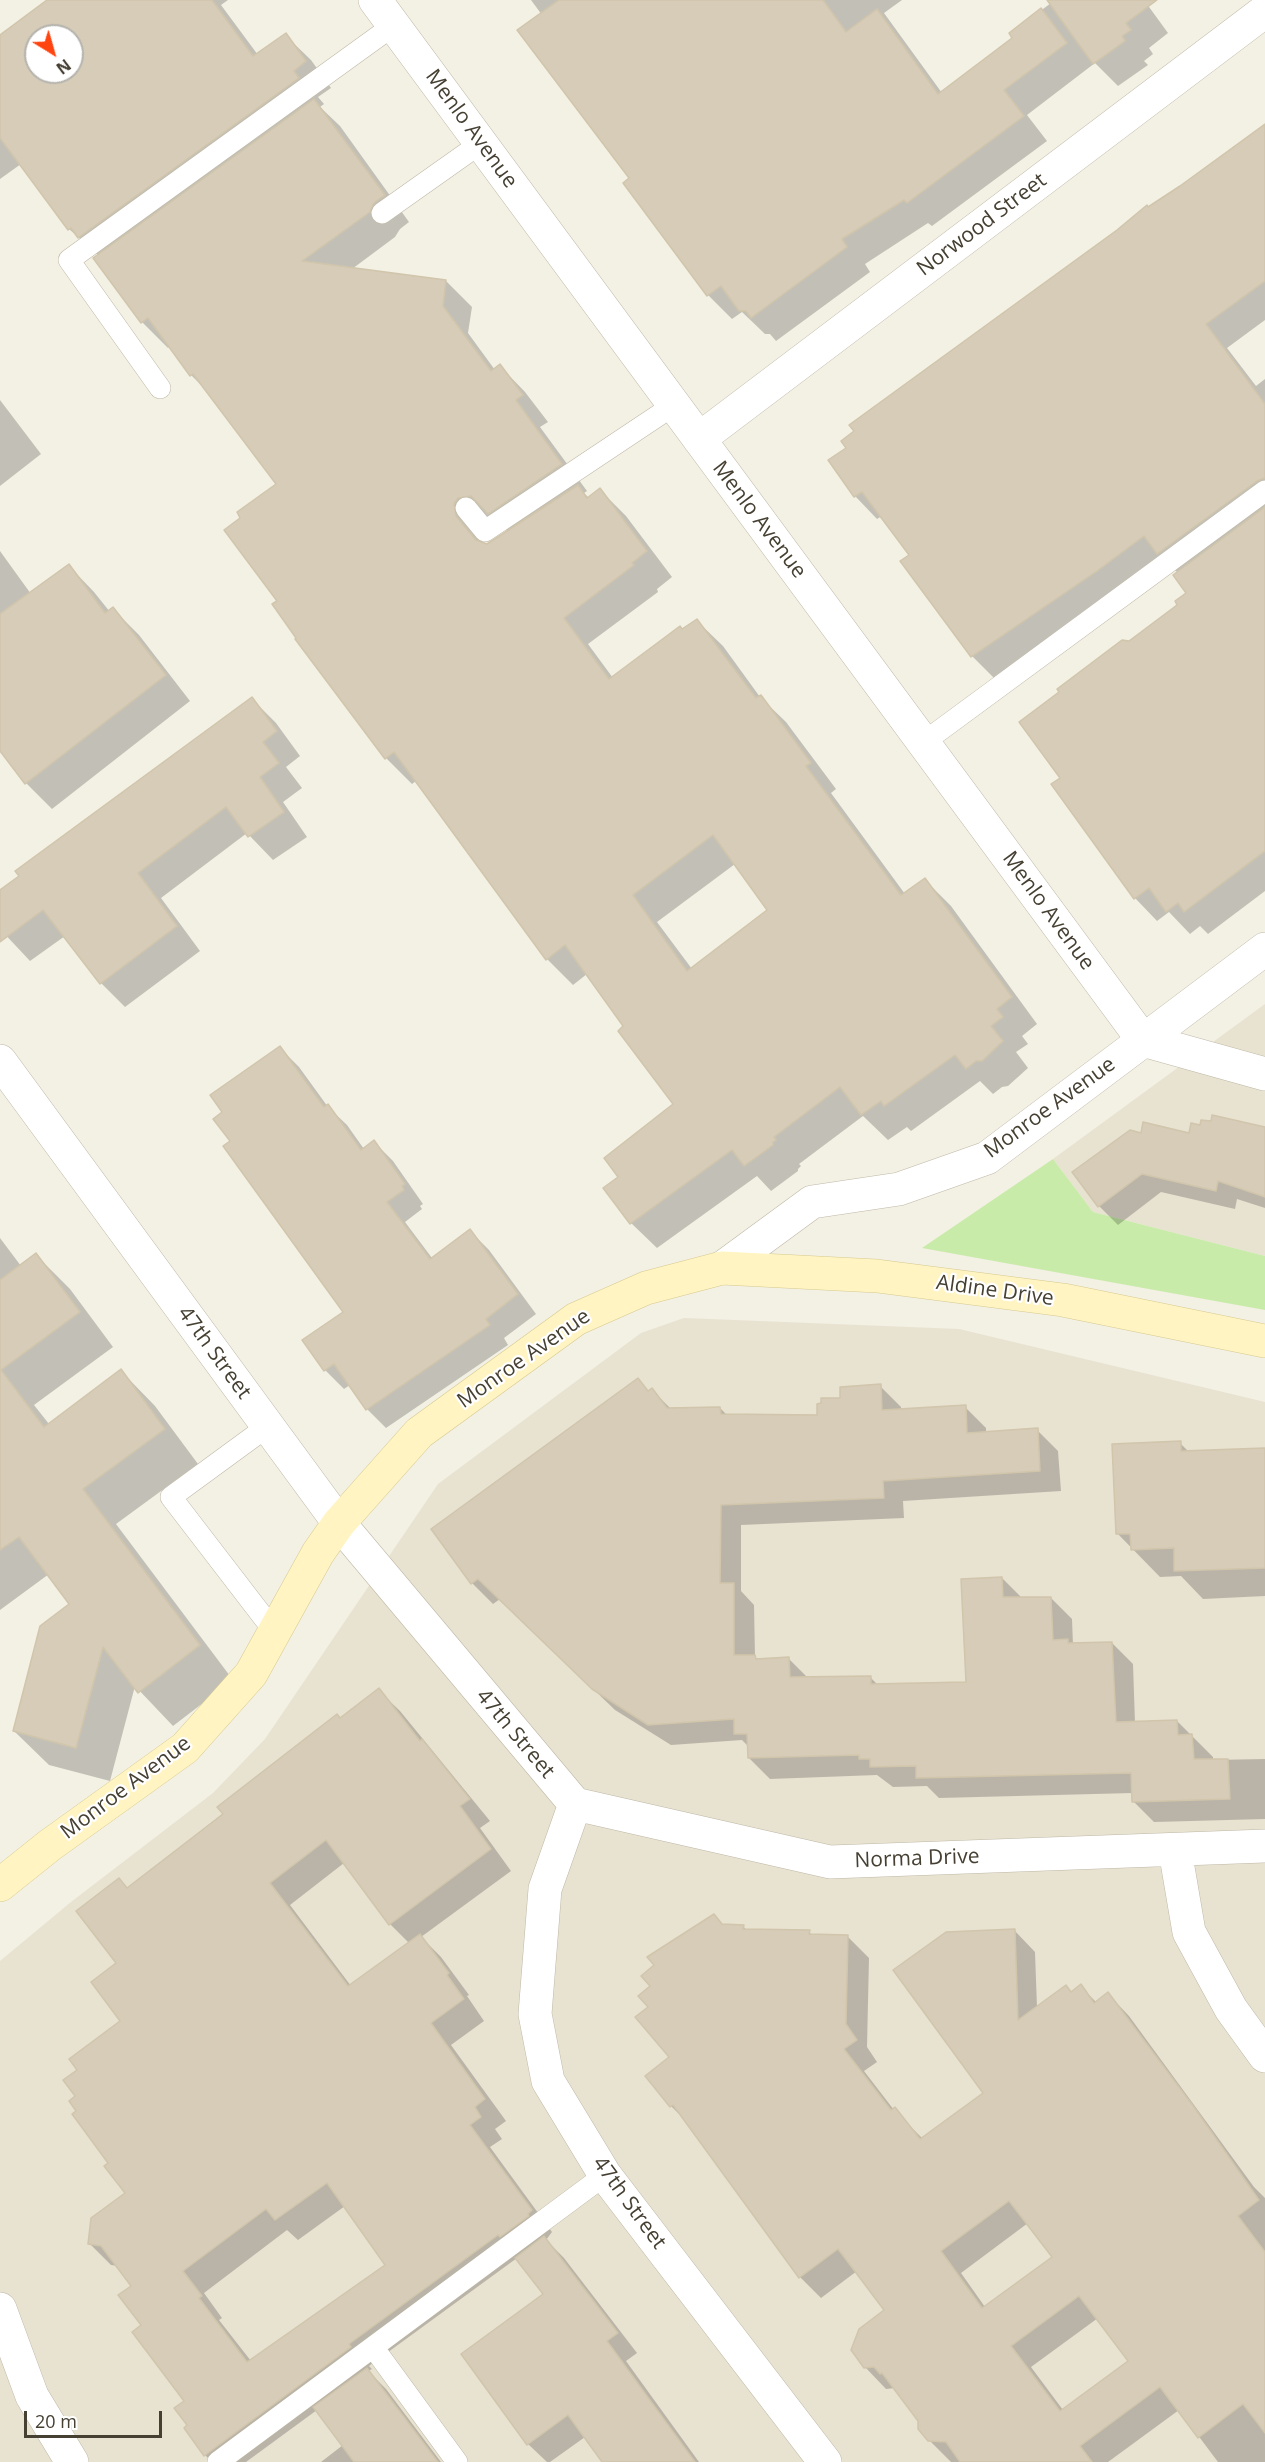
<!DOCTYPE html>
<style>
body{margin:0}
#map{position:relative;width:1265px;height:2462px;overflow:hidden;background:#f3f0e4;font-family:"Open Sans",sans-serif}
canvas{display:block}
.north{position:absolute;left:24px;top:24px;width:60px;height:60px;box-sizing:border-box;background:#fff;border:2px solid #b5b3ad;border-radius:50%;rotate:143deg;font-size:16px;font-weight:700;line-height:24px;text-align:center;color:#464033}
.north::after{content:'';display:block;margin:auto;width:21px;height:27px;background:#ff440f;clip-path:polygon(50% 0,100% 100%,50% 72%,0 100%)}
.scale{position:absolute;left:24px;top:2411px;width:138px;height:27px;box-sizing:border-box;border:3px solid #464033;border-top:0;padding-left:8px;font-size:18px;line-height:21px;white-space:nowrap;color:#464033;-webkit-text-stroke:4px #fff;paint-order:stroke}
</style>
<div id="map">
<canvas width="1265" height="2462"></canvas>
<div class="north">N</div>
<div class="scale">20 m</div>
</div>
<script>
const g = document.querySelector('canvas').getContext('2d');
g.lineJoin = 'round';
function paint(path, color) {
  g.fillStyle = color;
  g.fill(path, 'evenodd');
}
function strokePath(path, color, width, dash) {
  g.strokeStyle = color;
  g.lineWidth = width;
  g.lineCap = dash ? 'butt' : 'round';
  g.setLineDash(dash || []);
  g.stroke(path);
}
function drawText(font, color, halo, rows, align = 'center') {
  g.font = font + ' "Open Sans",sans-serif';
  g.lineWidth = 4.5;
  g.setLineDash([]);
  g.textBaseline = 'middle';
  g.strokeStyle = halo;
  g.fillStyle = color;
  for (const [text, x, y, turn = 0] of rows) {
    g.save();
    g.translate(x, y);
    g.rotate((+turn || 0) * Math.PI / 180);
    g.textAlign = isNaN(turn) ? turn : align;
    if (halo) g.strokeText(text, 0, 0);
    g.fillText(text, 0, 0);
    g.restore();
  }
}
paint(new Path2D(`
 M 1265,1004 L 1265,1256 L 1093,1212 L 1053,1159 Z
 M 684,1318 L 959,1329 L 1265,1402 L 1265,2462 L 0,2462 L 0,1961 L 71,1902 L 213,1793 L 265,1739 L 438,1484 L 641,1333 Z`), '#e8e2d1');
paint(new Path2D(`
 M 1053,1159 L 1093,1212 L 1265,1256 L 1265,1310 L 922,1248 Z`), '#c9eba9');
paint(new Path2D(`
 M 50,0 L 228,0 L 221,5 L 258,55 L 285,35 L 311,60 L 331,88 L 318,97 L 324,104 L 320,107 L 340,126 L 409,222 L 400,229 L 395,237 L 352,269 L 446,281 L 472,307 L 468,333 L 495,370 L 500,366 L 525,392 L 548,422 L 540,427 L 587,491 L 584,493 L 589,498 L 600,490 L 626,516 L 672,577 L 657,589 L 658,592 L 588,644 L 613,678 L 697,621 L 723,646 L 760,697 L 786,722 L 836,789 L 831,793 L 905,894 L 925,880 L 951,906 L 1037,1024 L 1022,1036 L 1028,1044 L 1016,1052 L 1028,1068 L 1008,1086 L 1002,1087 L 993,1094 L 980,1081 L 911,1131 L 907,1127 L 888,1140 L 863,1116 L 799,1164 L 801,1166 L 798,1169 L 798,1171 L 771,1191 L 757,1176 L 657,1248 L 631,1223 L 621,1177 L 675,1104 L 625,1027 L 587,974 L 573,985 L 547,959 L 416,781 L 412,784 L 386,758 L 297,639 L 242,518 L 278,484 L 208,392 L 191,375 L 170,346 L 168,348 L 142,322 L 99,256 L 69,229 L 21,164 L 0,179 L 0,37 ZM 36,36 L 72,36 L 72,72 L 36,72 ZM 497,522 L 508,532 L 487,545 L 482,543 L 479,531 ZM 735,864 L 769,911 L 692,969 L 657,922 Z
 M 531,0 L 902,0 L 884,13 L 942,93 L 1014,38 L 1011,33 L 1055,0 L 1144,0 L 1168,33 L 1149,48 L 1153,54 L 1144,61 L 1148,65 L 1118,86 L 1095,63 L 1027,115 L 1047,141 L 932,226 L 928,223 L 865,264 L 870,272 L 776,341 L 770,334 L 765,334 L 742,312 L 732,319 L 708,295 L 632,179 L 542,15 Z
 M 1265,127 L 1265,320 L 1227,348 L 1256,386 L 1265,379 L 1265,891 L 1208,934 L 1200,926 L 1190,934 L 1169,912 L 1157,921 L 1135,898 L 1062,778 L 1129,642 L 1180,605 L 1188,593 L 1178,573 L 1165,560 L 995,679 L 972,656 L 939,612 L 911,555 L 882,516 L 877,519 L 855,496 L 848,448 L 1148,209 Z
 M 0,400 L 41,454 L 0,486 Z
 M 0,551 L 31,594 L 69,566 L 94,592 L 110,612 L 113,609 L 139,635 L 190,701 L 52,809 L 26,783 L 0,751 Z
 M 252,699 L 276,723 L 300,756 L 286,767 L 302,788 L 283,802 L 307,837 L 273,860 L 247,833 L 161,898 L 200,951 L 125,1007 L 101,983 L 65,936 L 30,961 L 0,929 L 0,892 Z
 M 280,1048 L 299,1067 L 328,1107 L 347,1125 L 364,1149 L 374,1142 L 393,1161 L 423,1204 L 420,1206 L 422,1209 L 405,1222 L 432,1258 L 470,1231 L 489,1250 L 536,1314 L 504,1338 L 508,1345 L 386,1428 L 367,1409 L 350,1385 L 344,1389 L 325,1370 L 304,1340 L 345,1312 L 232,1141 L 224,1112 Z
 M 1190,1134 L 1265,1136 L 1265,1208 L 1237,1199 L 1235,1209 L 1161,1192 L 1118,1225 L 1099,1206 L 1074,1172 L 1142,1135 Z
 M 0,1238 L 21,1266 L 36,1255 L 70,1289 L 113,1347 L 34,1405 L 49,1424 L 121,1371 L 155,1406 L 198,1464 L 116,1524 L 233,1680 L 173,1726 L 135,1686 L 110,1781 L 49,1765 L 14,1731 L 72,1604 L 49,1574 L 0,1610 Z
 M 638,1380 L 649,1392 L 652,1390 L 671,1409 L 720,1408 L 727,1415 L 819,1417 L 842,1399 L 880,1386 L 901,1407 L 901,1410 L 965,1407 L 986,1428 L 986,1433 L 1037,1430 L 1058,1451 L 1061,1491 L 903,1501 L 904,1518 L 741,1525 L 741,1591 L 754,1605 L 755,1657 L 758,1660 L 789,1659 L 808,1678 L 870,1677 L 879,1686 L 968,1683 L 1002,1578 L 1022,1598 L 1051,1598 L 1072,1619 L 1073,1645 L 1112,1643 L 1133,1664 L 1135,1723 L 1177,1721 L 1213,1757 L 1213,1760 L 1265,1759 L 1265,1819 L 1154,1822 L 1133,1801 L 1133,1793 L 939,1798 L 927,1786 L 893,1787 L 877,1775 L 770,1779 L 749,1758 L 749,1747 L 742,1740 L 671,1745 L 615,1710 L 500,1599 L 493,1604 L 472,1583 L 433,1529 Z
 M 1180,1443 L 1189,1452 L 1265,1449 L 1265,1596 L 1203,1599 L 1181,1576 L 1160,1577 L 1117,1533 Z
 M 378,1690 L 400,1711 L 490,1821 L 480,1828 L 511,1871 L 421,1937 L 441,1957 L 469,1995 L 467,1996 L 484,2021 L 451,2045 L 506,2121 L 495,2129 L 502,2139 L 490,2147 L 552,2232 L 546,2240 L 564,2258 L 637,2353 L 626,2361 L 699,2462 L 604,2462 L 585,2437 L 550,2462 L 547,2462 L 528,2444 L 545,2295 L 517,2258 L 369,2366 L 372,2369 L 368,2371 L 386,2389 L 441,2462 L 321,2462 L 343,2445 L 317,2410 L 246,2462 L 212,2462 L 205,2455 L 189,2426 L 186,2401 L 143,2325 L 133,2286 L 118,2266 L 111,2265 L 89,2243 L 127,2193 L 79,2111 L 77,2097 L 79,2070 L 122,2021 L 118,1963 L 128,1889 ZM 344,1863 L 390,1924 L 409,1943 L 351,1986 L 290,1905 ZM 345,2206 L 387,2265 L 251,2361 L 219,2320 L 222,2318 L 204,2293 L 287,2230 L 298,2240 Z
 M 714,1916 L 724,1926 L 743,1926 L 747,1931 L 809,1932 L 813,1936 L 847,1936 L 869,1958 L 867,2047 L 877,2062 L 864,2071 L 894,2110 L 923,2139 L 985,2093 L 1014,1930 L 1035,1952 L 1037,2007 L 1071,1993 L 1080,1986 L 1097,2003 L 1108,1994 L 1129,2016 L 1254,2187 L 1265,2198 L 1265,2462 L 1218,2462 L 1179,2410 L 1108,2462 L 951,2462 L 929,2440 L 919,2420 L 895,2388 L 886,2389 L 865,2367 L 886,2311 L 857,2271 L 821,2298 L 800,2277 L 687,2122 L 671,2106 L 671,2057 L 650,2007 L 652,1986 ZM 1028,2223 L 1054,2257 L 985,2307 L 961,2273 ZM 1098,2318 L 1130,2361 L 1063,2410 L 1031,2367 Z`), '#0003');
const building = new Path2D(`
 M 47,0 L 212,0 L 253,56 L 286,33 L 306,61 L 294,71 L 299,78 L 78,238 L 71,228 L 68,230 L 0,138 L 0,35 ZM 36,36 L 72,36 L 72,72 L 36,72 Z
 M 559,0 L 823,0 L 846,32 L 877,9 L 938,94 L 1012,38 L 1009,33 L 1041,8 L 1067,43 L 1004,90 L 1024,116 L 907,203 L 904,200 L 842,239 L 847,247 L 751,318 L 746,311 L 739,311 L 721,286 L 707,296 L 623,183 L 629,178 L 517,30 Z
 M 1047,0 L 1157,0 L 1126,23 L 1131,30 L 1122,36 L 1125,41 L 1093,64 Z
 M 314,99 L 385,195 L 374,203 L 370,212 L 302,261 L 446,280 L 443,306 L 491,371 L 500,364 L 523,395 L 516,400 L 562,464 L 488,514 L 471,496 L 458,498 L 454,504 L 456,516 L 476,540 L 487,544 L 578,485 L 587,498 L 600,488 L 647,551 L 632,563 L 634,565 L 564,618 L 609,679 L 680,626 L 682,629 L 697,619 L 756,698 L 761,695 L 811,763 L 806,766 L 901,895 L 925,878 L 1012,997 L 997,1009 L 1003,1017 L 991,1026 L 1003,1041 L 982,1061 L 976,1061 L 966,1069 L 955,1055 L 884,1106 L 881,1101 L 861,1115 L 840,1087 L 774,1137 L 776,1140 L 773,1142 L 773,1145 L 744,1166 L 732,1150 L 630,1224 L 603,1188 L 618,1177 L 604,1158 L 673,1104 L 618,1031 L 623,1026 L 565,945 L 546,960 L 394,752 L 385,759 L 295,639 L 296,638 L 272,604 L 277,601 L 224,530 L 240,518 L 237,512 L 276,484 L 193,374 L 190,376 L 148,318 L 141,323 L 93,258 ZM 713,835 L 767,910 L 687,971 L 633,895 Z
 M 1265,124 L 1265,281 L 1206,324 L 1265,404 L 1265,478 L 1257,481 L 1157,554 L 1144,536 L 1097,571 L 971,657 L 900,561 L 909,555 L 862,492 L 854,497 L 828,460 L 846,448 L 841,441 L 854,431 L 849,425 L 1117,230 L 1147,205 L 1148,207 L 1180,186 Z
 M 1265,507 L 1265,851 L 1184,912 L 1178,903 L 1166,912 L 1149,888 L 1134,899 L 1051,784 L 1060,778 L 1019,722 L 1059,692 L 1057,689 L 1122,640 L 1129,641 L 1177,605 L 1175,601 L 1186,593 L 1173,575 Z
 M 69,564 L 105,613 L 113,607 L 166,675 L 25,784 L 0,751 L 0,614 Z
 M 252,697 L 277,731 L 263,742 L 279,763 L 260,777 L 284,812 L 248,837 L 226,807 L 138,873 L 177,926 L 100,984 L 43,910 L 0,942 L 0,890 L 19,876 L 15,871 Z
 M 280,1046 L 324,1107 L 328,1104 L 361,1150 L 374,1140 L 405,1184 L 402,1186 L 404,1190 L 387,1202 L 430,1259 L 470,1229 L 518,1294 L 486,1319 L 490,1325 L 366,1410 L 334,1364 L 324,1371 L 302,1340 L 343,1312 L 223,1146 L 230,1141 L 213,1119 L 222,1112 L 210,1095 Z
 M 1212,1115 L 1265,1127 L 1265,1197 L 1218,1181 L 1216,1191 L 1142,1174 L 1098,1207 L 1072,1172 L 1130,1130 L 1141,1133 L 1143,1122 L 1189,1133 L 1191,1123 L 1200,1125 L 1201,1120 L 1211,1121 Z
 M 36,1253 L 80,1312 L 1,1370 L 44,1427 L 121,1369 L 165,1429 L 83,1489 L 200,1645 L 138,1693 L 103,1647 L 76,1748 L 13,1731 L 40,1626 L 69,1604 L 19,1537 L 0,1550 L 0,1280 Z
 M 638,1378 L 648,1391 L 652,1388 L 667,1408 L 720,1407 L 721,1414 L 817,1415 L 817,1404 L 821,1403 L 821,1398 L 840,1398 L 840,1387 L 881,1384 L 882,1410 L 966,1405 L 967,1433 L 1038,1428 L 1040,1471 L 883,1481 L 884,1498 L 721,1505 L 720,1583 L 734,1583 L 734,1655 L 755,1655 L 756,1659 L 789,1657 L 790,1677 L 871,1676 L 871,1684 L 966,1682 L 961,1579 L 1002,1577 L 1003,1597 L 1051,1597 L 1053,1640 L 1068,1639 L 1068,1643 L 1112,1642 L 1116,1722 L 1177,1720 L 1178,1735 L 1192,1734 L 1194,1759 L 1228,1759 L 1230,1799 L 1132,1802 L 1131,1773 L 916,1778 L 916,1766 L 870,1767 L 870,1759 L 859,1759 L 859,1755 L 748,1758 L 747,1734 L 734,1734 L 734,1719 L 648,1725 L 592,1689 L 478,1579 L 471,1584 L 431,1529 Z
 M 1181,1441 L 1181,1451 L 1265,1448 L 1265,1568 L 1174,1571 L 1174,1548 L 1131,1550 L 1130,1534 L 1116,1534 L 1112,1444 Z
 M 379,1688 L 420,1741 L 422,1739 L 470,1799 L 460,1806 L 491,1849 L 389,1925 L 326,1840 L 270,1883 L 348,1986 L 420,1934 L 449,1973 L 447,1975 L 464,1999 L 431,2023 L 485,2099 L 475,2107 L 481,2117 L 470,2125 L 532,2210 L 528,2214 L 529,2216 L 500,2237 L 498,2235 L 349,2344 L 351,2347 L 204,2456 L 184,2428 L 187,2425 L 174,2408 L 184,2401 L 132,2332 L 141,2325 L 118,2295 L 131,2286 L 101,2246 L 88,2244 L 91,2218 L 125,2193 L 104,2166 L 108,2163 L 72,2114 L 76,2111 L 69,2101 L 75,2096 L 63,2080 L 77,2070 L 69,2059 L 120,2021 L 91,1982 L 116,1963 L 76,1911 L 119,1878 L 127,1888 L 223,1814 L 217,1807 L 337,1714 L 340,1718 ZM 327,2183 L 385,2265 L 247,2362 L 199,2298 L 202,2296 L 183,2271 L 266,2209 L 275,2220 Z
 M 714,1914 L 722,1924 L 744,1925 L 743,1929 L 810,1930 L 809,1934 L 848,1935 L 846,2024 L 857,2040 L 844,2049 L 891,2110 L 895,2107 L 920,2139 L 983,2093 L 893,1970 L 946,1932 L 1015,1929 L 1018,2020 L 1066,1985 L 1071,1992 L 1081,1984 L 1094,2003 L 1108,1992 L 1194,2107 L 1259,2200 L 1238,2216 L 1265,2252 L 1265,2433 L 1243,2404 L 1198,2438 L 1160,2387 L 1080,2446 L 1092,2462 L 960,2462 L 946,2442 L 928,2441 L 918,2429 L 918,2421 L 882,2373 L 880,2374 L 874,2367 L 864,2368 L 851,2350 L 859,2329 L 884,2310 L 838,2249 L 799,2278 L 673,2105 L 670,2107 L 645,2076 L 669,2057 L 635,2017 L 648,2007 L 638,1996 L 650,1986 L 641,1976 L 654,1965 L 647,1957 ZM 1009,2201 L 1052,2257 L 982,2308 L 941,2251 ZM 1079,2296 L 1128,2361 L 1060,2411 L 1011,2346 Z
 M 544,2236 L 618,2333 L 607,2341 L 695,2462 L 602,2462 L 568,2415 L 527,2445 L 461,2354 L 543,2294 L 515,2258 Z
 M 367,2368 L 438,2462 L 354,2462 L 313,2407 Z`);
paint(building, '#d6ccb8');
strokePath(building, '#d1c5ab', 1.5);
const service = new Path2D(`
 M 382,213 L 481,143
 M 160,388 L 69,260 L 394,25
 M 466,508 L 485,531 L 674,405
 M 924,742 L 1265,491
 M 268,1426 L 171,1497 L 274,1631
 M 373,2347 L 457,2462
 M 218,2462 L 605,2175`);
const minor = new Path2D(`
 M 375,0 L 1143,1040 L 1265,1074
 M 699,439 L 1265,11
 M 0,1061 L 339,1523 L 575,1804
 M 575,1804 L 545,1889 L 535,2014 L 548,2081 L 605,2175 L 825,2462
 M 575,1804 L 830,1862 L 1265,1846
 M 1175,1850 L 1189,1932 L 1231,2009 L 1265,2056`);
const tertiary = new Path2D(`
 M 722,1268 L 812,1202 L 899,1189 L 987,1158 L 1265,949
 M 0,2309 L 32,2396 L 72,2462`);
const secondary = new Path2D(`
 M 0,1885 L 50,1845 L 185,1748 L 251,1674 L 318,1553 L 339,1523 L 419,1433 L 576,1319 L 646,1288 L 722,1268 L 877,1276 L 1063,1300 L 1265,1341`);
strokePath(service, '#bfb8a6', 22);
strokePath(minor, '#bfb8a6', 34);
strokePath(tertiary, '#bfb8a6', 34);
strokePath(secondary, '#d6c98f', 34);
strokePath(service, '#fff', 21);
strokePath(minor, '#fff', 33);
strokePath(tertiary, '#fff', 33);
strokePath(secondary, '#fff4c2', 33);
drawText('21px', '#464033', '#fff', [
 ["Menlo Avenue",471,129,54],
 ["Norwood Street",982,225,-37],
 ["Menlo Avenue",759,520,53],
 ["Menlo Avenue",1048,911,54],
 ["Monroe Avenue",1050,1108,-36],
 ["Aldine Drive",995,1291,8],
 ["47th Street",214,1353,54],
 ["Monroe Avenue",524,1359,-35],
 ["47th Street",515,1734,50],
 ["Monroe Avenue",126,1788,-37],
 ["Norma Drive",917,1859,-2],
 ["47th Street",629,2203,54]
]);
</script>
